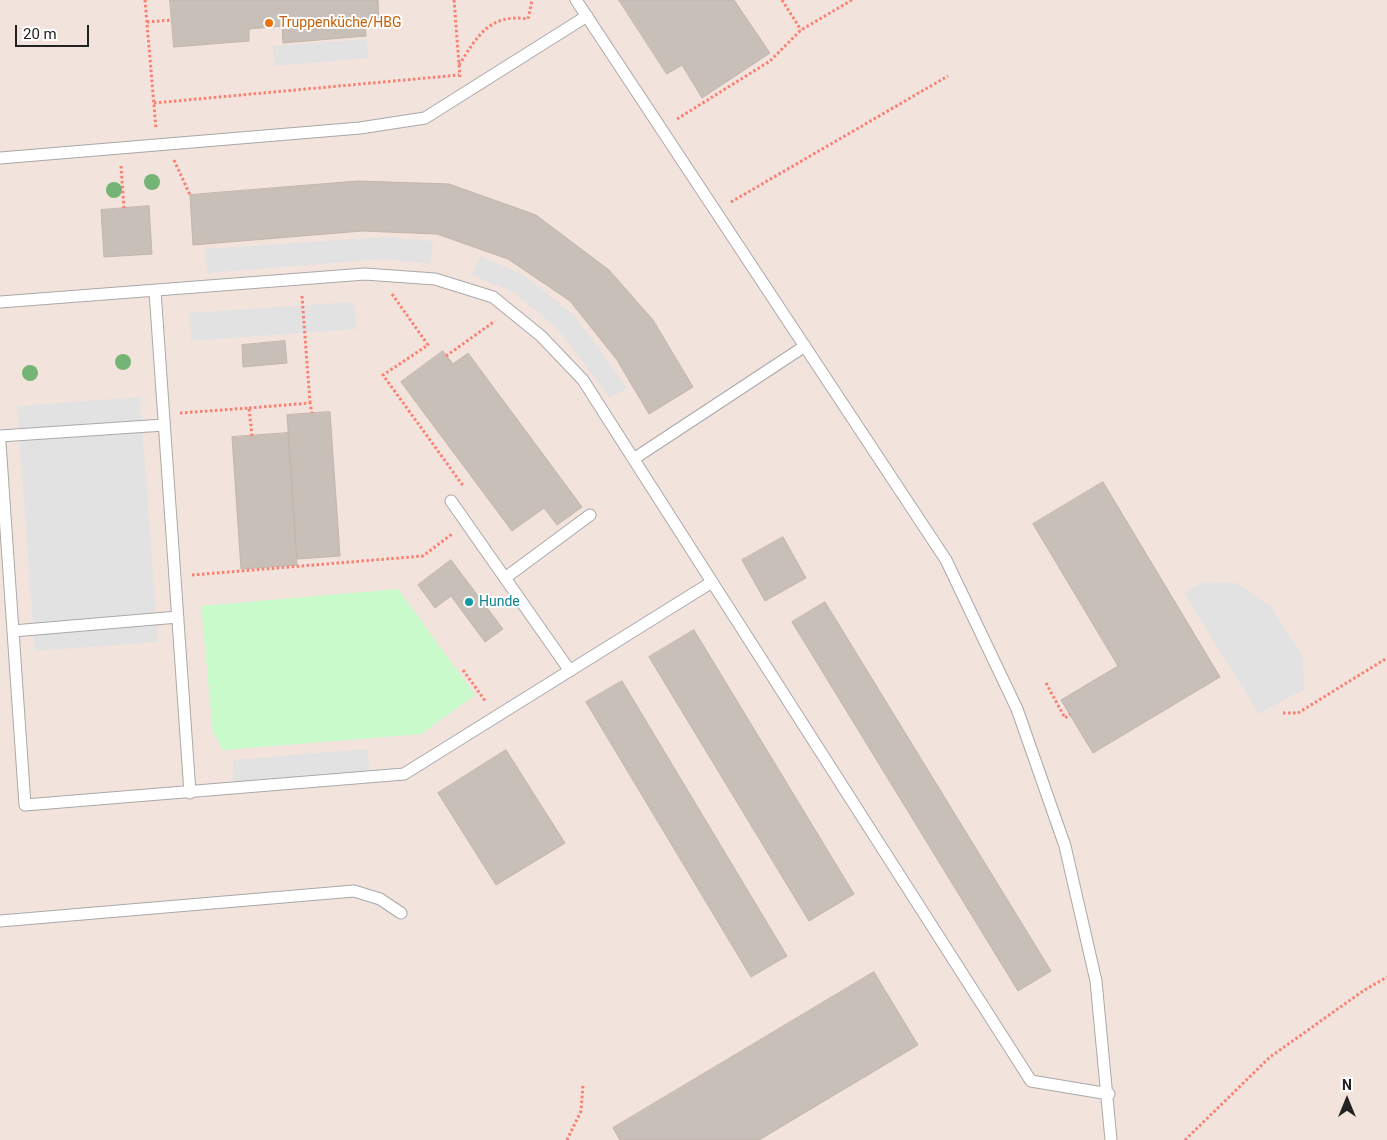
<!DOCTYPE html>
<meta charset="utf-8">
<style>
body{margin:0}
#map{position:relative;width:1387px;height:1140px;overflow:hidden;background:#f2efe9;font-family:Roboto,sans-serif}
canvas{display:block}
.north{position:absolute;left:1322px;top:1075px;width:50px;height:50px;-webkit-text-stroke:4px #fff;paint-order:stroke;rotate:0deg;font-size:14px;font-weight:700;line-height:20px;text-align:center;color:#222}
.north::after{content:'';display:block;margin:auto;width:18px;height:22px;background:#222;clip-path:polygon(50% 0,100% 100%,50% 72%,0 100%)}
.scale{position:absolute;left:15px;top:25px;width:74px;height:22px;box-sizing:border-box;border:2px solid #222;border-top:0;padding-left:6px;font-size:15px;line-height:18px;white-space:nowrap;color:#222;-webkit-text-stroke:4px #fff;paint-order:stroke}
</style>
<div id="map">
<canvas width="1387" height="1140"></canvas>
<div class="north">N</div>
<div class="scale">20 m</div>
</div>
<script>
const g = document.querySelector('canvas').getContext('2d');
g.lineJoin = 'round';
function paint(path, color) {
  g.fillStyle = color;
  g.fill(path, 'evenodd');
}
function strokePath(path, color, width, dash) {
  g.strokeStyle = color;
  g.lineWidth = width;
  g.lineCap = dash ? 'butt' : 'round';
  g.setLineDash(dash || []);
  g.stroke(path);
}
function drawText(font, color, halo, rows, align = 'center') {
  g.font = font + ' Roboto,sans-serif';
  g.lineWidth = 4;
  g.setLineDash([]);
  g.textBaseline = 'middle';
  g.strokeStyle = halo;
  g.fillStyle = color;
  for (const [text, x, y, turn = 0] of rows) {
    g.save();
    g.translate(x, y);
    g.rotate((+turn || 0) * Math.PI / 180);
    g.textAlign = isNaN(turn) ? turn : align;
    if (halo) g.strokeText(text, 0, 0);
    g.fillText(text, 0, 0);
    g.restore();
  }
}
paint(new Path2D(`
 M 0,0 L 1387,0 L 1387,1140 L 0,1140 Z`), '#f3e3dd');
paint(new Path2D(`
 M 398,589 L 475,695 L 421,734 L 223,750 L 213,732 L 201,606 Z`), '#c8facc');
paint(new Path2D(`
 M 367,39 L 368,58 L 274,66 L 273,46 Z
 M 384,237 L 433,241 L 430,264 L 384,259 L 207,273 L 205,249 Z
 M 480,256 L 523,275 L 574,315 L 627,388 L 610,398 L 557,328 L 513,292 L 472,275 Z
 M 353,302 L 357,329 L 191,341 L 190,313 Z
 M 140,397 L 158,642 L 35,651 L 17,406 Z
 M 1204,582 L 1236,583 L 1271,607 L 1303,657 L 1304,689 L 1259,714 L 1184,593 Z
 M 367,749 L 370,773 L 234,785 L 233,760 Z`), '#e2e2e2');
const building = new Path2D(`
 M 170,0 L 378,0 L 379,18 L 365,19 L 366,36 L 283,43 L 282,26 L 249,29 L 249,41 L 174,47 Z
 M 619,0 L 734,0 L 770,53 L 702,98 L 682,65 L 667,74 Z
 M 358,181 L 449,184 L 536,215 L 609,270 L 653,320 L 693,387 L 649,414 L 617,360 L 570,301 L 508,259 L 437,234 L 362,231 L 193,245 L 190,195 Z
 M 149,206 L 152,254 L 104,257 L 101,210 Z
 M 285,341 L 287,363 L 243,367 L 242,345 Z
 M 443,351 L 453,364 L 468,353 L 582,507 L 557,525 L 544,508 L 512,531 L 401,382 Z
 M 330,412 L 340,556 L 297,559 L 287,415 Z
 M 288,433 L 297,565 L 241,569 L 232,437 Z
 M 1103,482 L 1220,677 L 1093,753 L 1061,700 L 1118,666 L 1033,524 Z
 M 783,537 L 806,578 L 765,601 L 742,560 Z
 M 451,560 L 503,629 L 485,642 L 451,596 L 435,608 L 418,585 Z
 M 825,602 L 1051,971 L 1018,991 L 792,622 Z
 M 694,630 L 854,894 L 809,921 L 649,657 Z
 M 622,681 L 787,956 L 751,977 L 586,702 Z
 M 506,750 L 565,843 L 496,885 L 438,793 Z
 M 874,972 L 918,1045 L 759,1140 L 620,1140 L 613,1128 Z`);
paint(building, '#c7bfb8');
strokePath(building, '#c4b6ab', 1);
const lane = new Path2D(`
 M 576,0 L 946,560 L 1017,709 L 1065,846 L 1096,981 L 1111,1140
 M 0,158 L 360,128 L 425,118 L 587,16
 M 155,291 L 190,793
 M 0,302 L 365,274 L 435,279 L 493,297 L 541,336 L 583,380 L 1031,1081 L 1109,1094
 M 0,436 L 164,425
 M 0,443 L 25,805 L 404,774 L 712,582
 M 635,458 L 805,346
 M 451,501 L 570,671
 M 505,578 L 590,515
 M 13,631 L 178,617
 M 0,921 L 354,891 L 380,899 L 401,913`);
strokePath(lane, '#a9a9a9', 13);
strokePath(new Path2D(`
 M 145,0 L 156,129
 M 454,0 L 460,77
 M 782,0 L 801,30
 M 147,22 L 172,20
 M 459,65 C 477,37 489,13 528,19 L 532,0
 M 154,103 L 459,75
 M 677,119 L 770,61 L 801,30 L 852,0
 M 174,160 L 190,195
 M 121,166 L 124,208
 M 731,202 L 948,76
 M 392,294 L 428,345 L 383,375 L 464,487
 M 302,296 L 310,403
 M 446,356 L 495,321
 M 249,408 L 310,403 L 312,413
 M 180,413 L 249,408 L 252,436
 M 192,575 L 423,556 L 452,534
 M 463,670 L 486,702
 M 1046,683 L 1065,718 L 1070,714
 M 1283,713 L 1298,713 L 1387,658
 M 567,1140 L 581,1111 L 583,1085
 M 1185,1140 L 1270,1057 L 1363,991 L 1387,977`), '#fa8072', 3, [2.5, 2.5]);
strokePath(lane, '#fff', 11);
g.fillStyle = '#74b475';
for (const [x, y] of [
 [152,182],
 [114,190],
 [123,362],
 [30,373]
]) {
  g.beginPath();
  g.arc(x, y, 8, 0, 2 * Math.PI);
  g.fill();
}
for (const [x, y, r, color] of [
 [269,23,5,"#e8710a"],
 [469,602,5,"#0f9aa8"]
]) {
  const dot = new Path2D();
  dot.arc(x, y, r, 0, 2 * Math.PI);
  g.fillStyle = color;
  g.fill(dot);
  strokePath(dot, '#fff', 2);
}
drawText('14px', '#c56008', '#fff', [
 ["Truppenküche/HBG",279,23]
], 'left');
drawText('14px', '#0d838f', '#fff', [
 ["Hunde",479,602]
], 'left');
</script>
